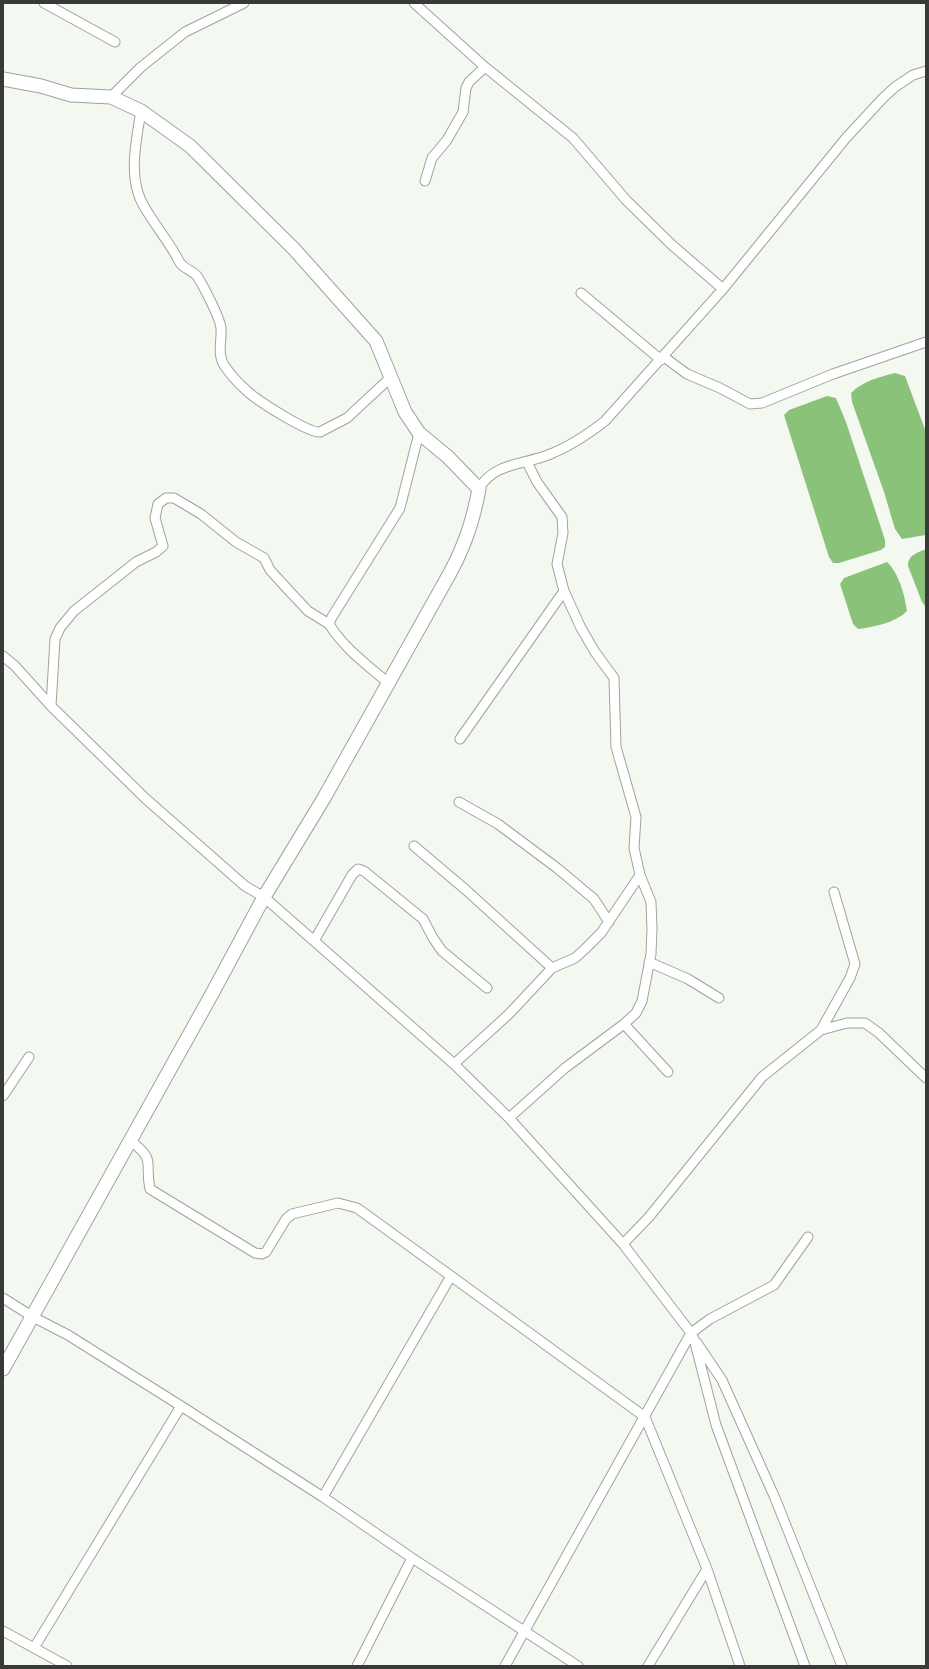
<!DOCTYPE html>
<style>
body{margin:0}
#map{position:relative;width:929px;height:1669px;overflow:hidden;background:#f3f9f1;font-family:"DM Sans",sans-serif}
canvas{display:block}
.frame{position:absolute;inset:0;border:4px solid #383a37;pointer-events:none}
</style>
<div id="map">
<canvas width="929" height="1669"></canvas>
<div class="frame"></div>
</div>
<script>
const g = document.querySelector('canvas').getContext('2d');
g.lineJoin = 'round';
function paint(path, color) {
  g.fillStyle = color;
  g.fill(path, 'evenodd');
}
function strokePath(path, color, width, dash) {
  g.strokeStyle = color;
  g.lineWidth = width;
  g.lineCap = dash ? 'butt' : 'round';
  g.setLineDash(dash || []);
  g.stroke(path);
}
paint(new Path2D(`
 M 895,373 L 905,376 L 926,432 L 926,535 L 902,539 L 895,529 L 884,492 L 852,402 L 851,393 C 863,381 879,377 895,373 Z
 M 827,396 L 836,398 L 846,422 L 885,540 L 885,547 L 881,550 L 839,563 L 833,563 L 829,557 L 784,415 L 789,410 Z
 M 926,549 L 926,607 L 922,602 L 908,566 C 908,555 917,553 926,549 Z
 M 887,562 C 899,573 905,596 907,611 C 895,623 874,627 858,629 L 853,624 L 840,584 L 844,578 Z`), '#8ac279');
const street = new Path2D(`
 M 44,3 L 115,42
 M 414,3 L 485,67 L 573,138 L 626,200 L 672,245 L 723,289
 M 111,97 L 141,67 L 185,32 L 244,3
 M 141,111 C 136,142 127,180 145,208 C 156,227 171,244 180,263 C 185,269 194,272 197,276 C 203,285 220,318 221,328 C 222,340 217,354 224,365 C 230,374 238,383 246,390 C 256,400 308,433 320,432 L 347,418 L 390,378
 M 425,181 L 432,158 L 447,140 L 463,112 L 466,88 L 469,82 L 485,67
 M 581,293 L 661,360
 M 664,357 L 687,374 L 720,388 L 750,404 L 762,403 L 833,374 L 926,342
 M 479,489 C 493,463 522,465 548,455 C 569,447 587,435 605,421 L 723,289 L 846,138 L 883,98 L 895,87 L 913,75 L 926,71
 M 3,656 L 15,666 L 51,706 L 146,799 L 245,886 L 264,897 L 454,1064 L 509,1118 L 623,1244 L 691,1333 L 694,1339 L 716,1425 L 805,1666
 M 387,682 C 367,665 343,647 329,624 L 332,617 L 400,508 L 419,433
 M 51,706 L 55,639 L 60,628 L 74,611 L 112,581 L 136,562 L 156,552 L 163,546 L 155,518 L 158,504 L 166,498 L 174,498 L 201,514 L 236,542 L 264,558 L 270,570 L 292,594 L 308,611 L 329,624
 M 460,739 L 564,591
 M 459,802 L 498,824 L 557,868 L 594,899 L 609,922
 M 414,846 L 466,890 L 552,968
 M 314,941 L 352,875 L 358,869 L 364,871 L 423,919 L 433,938 L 442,951 L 487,988
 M 649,962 L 688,979 L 719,998
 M 624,1024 L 668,1072
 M 821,1030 L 850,978 L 855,964 L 834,892
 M 454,1064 L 509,1014 L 552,968 L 575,958 L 585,949 L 601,933 L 640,875
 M 3,1096 L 29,1057
 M 509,1118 L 565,1068 L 624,1024 L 636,1013 L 642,1001 L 651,954 L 652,929 L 651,902 L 640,875 L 634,848 L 636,817 L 616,747 L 614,678 L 595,652 L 581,628 L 564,591 L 557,564 L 563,533 L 562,517 L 537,482 L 527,462
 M 131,1141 C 157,1162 144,1161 150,1189 L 255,1253 L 262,1254 L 266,1252 L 286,1219 L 292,1214 L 338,1203 L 357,1208 L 451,1276
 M 623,1244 L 649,1217 L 762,1077 L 821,1030 L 847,1023 L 865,1023 L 879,1033 L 926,1078
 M 3,1298 L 33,1317 L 68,1335 L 181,1406 L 323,1497 L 412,1558 L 578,1666
 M 697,1343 L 722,1380 L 775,1498 L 842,1666
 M 323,1497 L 451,1276 L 645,1417 L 707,1569 L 740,1666
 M 3,1631 L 67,1666
 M 34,1648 L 181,1406
 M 357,1666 L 412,1558
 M 505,1666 L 691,1333 L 710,1319 L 774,1285 L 808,1237
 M 648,1666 L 707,1569`);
const secondary = new Path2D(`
 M 3,79 L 41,86 L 71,95 L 111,97 L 141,111 L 190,146 L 294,249 L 376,341 L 405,412 L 419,433 L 448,457 L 479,489 C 473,521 465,545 450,573 L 324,798 L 264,897 L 213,992 L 3,1369`);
strokePath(street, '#9ea49d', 11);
strokePath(secondary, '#9ea49d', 15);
strokePath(street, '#fff', 9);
strokePath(secondary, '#fff', 13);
</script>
